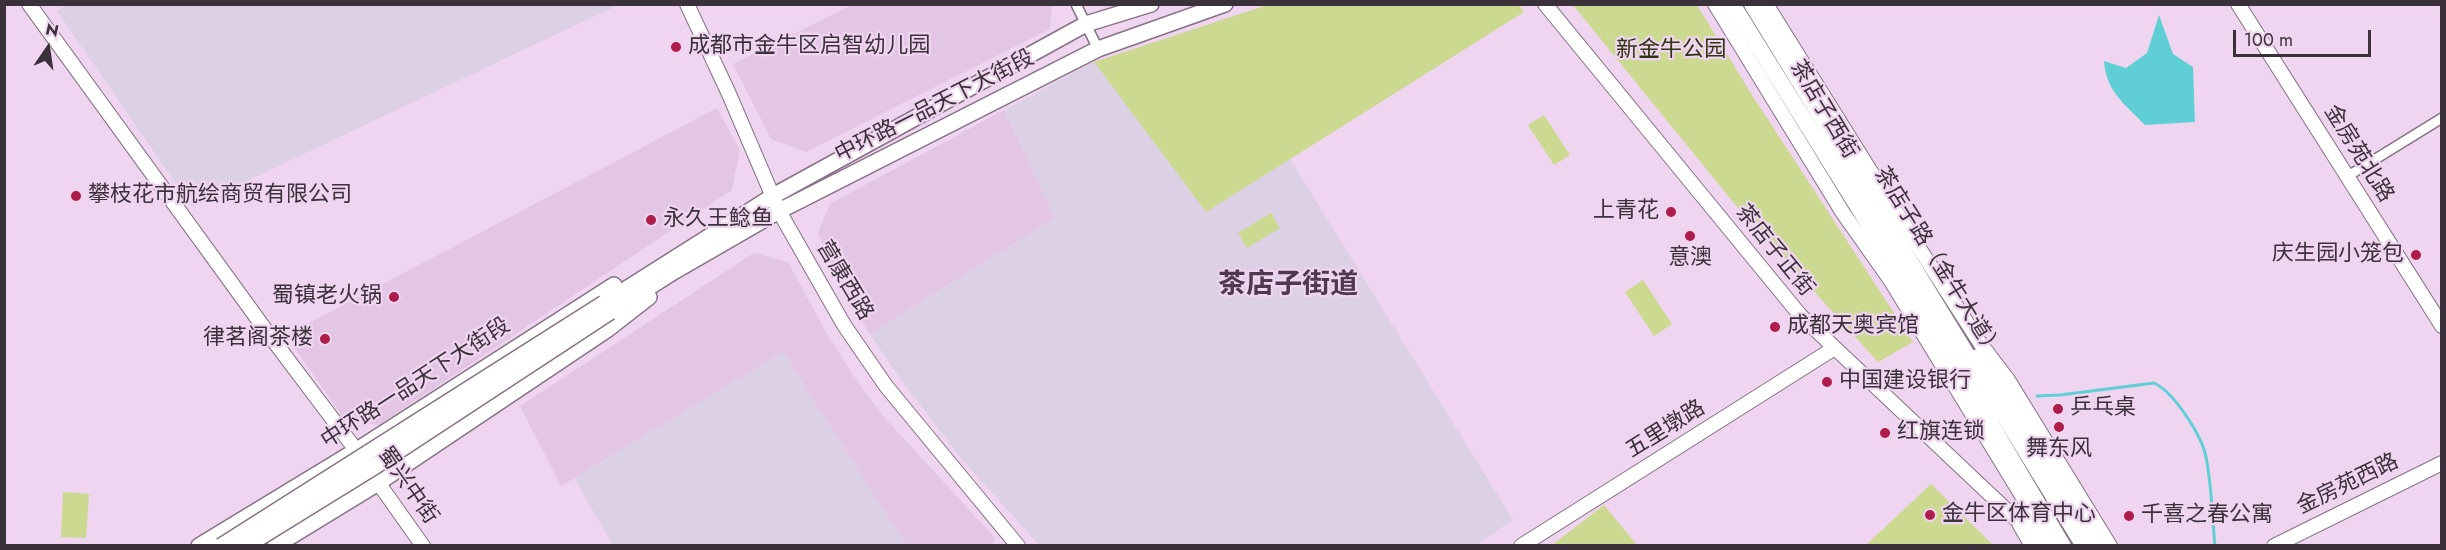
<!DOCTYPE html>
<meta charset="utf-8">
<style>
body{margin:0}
#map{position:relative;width:2446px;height:550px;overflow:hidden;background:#efd5ef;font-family:Jost,sans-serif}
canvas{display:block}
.frame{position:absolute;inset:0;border:6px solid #3b313b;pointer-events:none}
.north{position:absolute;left:18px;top:18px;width:60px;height:60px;-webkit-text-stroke:4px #efd5ef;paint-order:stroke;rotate:13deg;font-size:16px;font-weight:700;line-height:24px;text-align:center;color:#3b313b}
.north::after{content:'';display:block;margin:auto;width:21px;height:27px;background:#3b313b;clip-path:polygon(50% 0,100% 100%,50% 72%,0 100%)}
.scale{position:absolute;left:2233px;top:30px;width:138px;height:27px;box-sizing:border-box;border:3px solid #3b313b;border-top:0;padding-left:8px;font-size:18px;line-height:21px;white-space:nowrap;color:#3b313b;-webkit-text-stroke:4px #efd5ef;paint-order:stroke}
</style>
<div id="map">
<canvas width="2446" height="550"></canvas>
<div class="frame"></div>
<div class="north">N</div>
<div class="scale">100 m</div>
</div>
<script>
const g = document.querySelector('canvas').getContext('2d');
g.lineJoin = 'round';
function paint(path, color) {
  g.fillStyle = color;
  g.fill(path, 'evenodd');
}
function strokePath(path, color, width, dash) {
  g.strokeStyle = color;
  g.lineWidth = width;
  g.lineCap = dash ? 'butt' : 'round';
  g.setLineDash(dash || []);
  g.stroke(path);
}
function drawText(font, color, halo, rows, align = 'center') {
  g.font = font + ' Jost,"Noto Sans SC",sans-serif';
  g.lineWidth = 4.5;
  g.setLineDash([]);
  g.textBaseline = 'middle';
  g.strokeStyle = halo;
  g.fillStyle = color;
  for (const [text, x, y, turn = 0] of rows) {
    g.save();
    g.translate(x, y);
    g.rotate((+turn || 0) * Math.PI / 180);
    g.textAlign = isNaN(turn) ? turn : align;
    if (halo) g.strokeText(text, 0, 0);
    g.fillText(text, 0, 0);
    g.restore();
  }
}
paint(new Path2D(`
 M 854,4 L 1052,4 L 1052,5 L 1050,29 L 806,152 L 771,139 L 733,64 Z
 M 717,108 L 740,150 L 732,190 L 379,425 L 345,420 L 286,335 Z
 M 1004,110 L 1055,218 L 870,334 L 839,284 L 818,233 L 830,204 Z
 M 754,253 L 788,262 L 823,327 L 853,375 L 883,416 L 995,538 L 993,545 L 906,545 L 783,352 L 561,486 L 520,406 Z`), '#e3c6e4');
paint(new Path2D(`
 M 67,4 L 618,4 L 618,5 L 192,207 L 57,11 Z
 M 1094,62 L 1206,212 L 1290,159 L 1513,520 L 1476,545 L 1039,545 L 960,457 L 901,380 L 870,334 L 1055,218 L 1004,110 Z
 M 783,352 L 906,545 L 613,545 L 574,478 Z`), '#dcd0e4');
paint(new Path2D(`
 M 1519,5 L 1524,12 L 1206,212 L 1094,62 L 1267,5 Z
 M 1573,5 L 1697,5 L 1752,95 L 1913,342 L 1878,362 L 1733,202 Z
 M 1544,115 L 1570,155 L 1554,165 L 1528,125 Z
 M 1271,213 L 1280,228 L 1247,248 L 1238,233 Z
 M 1643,280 L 1672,324 L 1654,336 L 1625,292 Z
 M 1931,484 L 1993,545 L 1866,545 Z
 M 63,492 L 89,494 L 86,538 L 61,537 Z
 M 1604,505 L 1637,545 L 1552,545 Z`), '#ccd990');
paint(new Path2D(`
 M 2159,15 L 2173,54 L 2193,67 L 2195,122 L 2145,125 C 2125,104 2106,92 2104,61 L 2126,68 L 2147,53 Z`), '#60cfd5');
strokePath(new Path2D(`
 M 2037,396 L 2060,395 L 2154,383 C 2174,392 2202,436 2206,457 C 2212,486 2212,516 2215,546`), '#60cfd5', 3);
const street = new Path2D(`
 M 1076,4 L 1098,49
 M 2348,176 L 2442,118`);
const secondary = new Path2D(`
 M 29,4 L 270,336 L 362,458
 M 687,4 L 729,94 L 779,211 L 844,325 L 886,386 L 1018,546
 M 1545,4 L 1800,315 L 2017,520 L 2052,546
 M 1715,4 L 1843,213 L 1891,281 L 2049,540
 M 1766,4 L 1901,220 L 1980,343 L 2008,380 L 2110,546
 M 2238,4 L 2442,326
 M 372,474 L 423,546
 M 2020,525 L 2032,546
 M 1521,546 L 1833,349
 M 2274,546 L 2442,463`);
const primary = new Path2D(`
 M 604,303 L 773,196 L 1086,24 L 1151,4
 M 610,312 L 675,271 L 779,211 L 1098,49 L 1225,4
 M 199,546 L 357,450 L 614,285
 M 275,546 L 378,483 L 608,329 L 649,297`);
const highway = new Path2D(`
 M 1732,4 L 1934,329 L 2063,546
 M 1752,4 L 2084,546
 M 1978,357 L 2015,406 L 2099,546`);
strokePath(street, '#877088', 12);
strokePath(secondary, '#877088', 16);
strokePath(primary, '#877088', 18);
strokePath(highway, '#877088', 20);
strokePath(street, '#fff', 9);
strokePath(secondary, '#fff', 14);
strokePath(primary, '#fff', 15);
strokePath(highway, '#fff', 16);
const primaryBridge = new Path2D(`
 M 221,546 L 604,303
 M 246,546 L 377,465 L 610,312`);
strokePath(primaryBridge, '#877088', 18, []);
strokePath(primaryBridge, '#fff', 15);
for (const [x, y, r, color] of [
 [676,47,6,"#ae1c4a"],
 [76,196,6,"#ae1c4a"],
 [1671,212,6,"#ae1c4a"],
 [651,220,6,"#ae1c4a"],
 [1690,236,6,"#ae1c4a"],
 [2416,255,6,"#ae1c4a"],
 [394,297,6,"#ae1c4a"],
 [1775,327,6,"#ae1c4a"],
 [325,339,6,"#ae1c4a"],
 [1827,382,6,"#ae1c4a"],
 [2058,409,6,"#ae1c4a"],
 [2059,427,6,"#ae1c4a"],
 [1885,433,6,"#ae1c4a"],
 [1930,515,6,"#ae1c4a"],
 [2129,516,6,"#ae1c4a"]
]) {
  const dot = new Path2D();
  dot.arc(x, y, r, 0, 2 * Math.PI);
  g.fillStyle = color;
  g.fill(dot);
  strokePath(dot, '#efd5ef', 2);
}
drawText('22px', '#3b313b', '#efd5ef', [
 ["成都市金牛区启智幼儿园",688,47],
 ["攀枝花市航绘商贸有限公司",88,196],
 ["上青花",1659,212,"right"],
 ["永久王鲶鱼",663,220],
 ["庆生园小笼包",2404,255,"right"],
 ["意澳",1690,259,"center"],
 ["蜀镇老火锅",382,297,"right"],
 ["成都天奥宾馆",1787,327],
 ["律茗阁茶楼",313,339,"right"],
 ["中国建设银行",1839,382],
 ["乒乓桌",2070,409],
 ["红旗连锁",1897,433],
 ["舞东风",2059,450,"center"],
 ["金牛区体育中心",1942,515],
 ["千喜之春公寓",2141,516]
], 'left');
drawText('22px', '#2f3413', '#efd5ef', [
 ["新金牛公园",1671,51]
]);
drawText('22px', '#3b313b', '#efd5ef', [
 ["中环路一品天下大街段",935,107,-27],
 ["茶店子西街",1823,110,59],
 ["金房苑北路",2358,154,58],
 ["茶店子正街",1774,251,51],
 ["茶店子路（金牛大道）",1937,263,58],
 ["营康西路",844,281,59],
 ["中环路一品天下大街段",416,384,-33],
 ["五里墩路",1666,430,-32],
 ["金房苑西路",2348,485,-26],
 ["蜀兴中街",407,486,55]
]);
drawText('bold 28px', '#4e394e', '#efd5ef', [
 ["茶店子街道",1288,286]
]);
</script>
